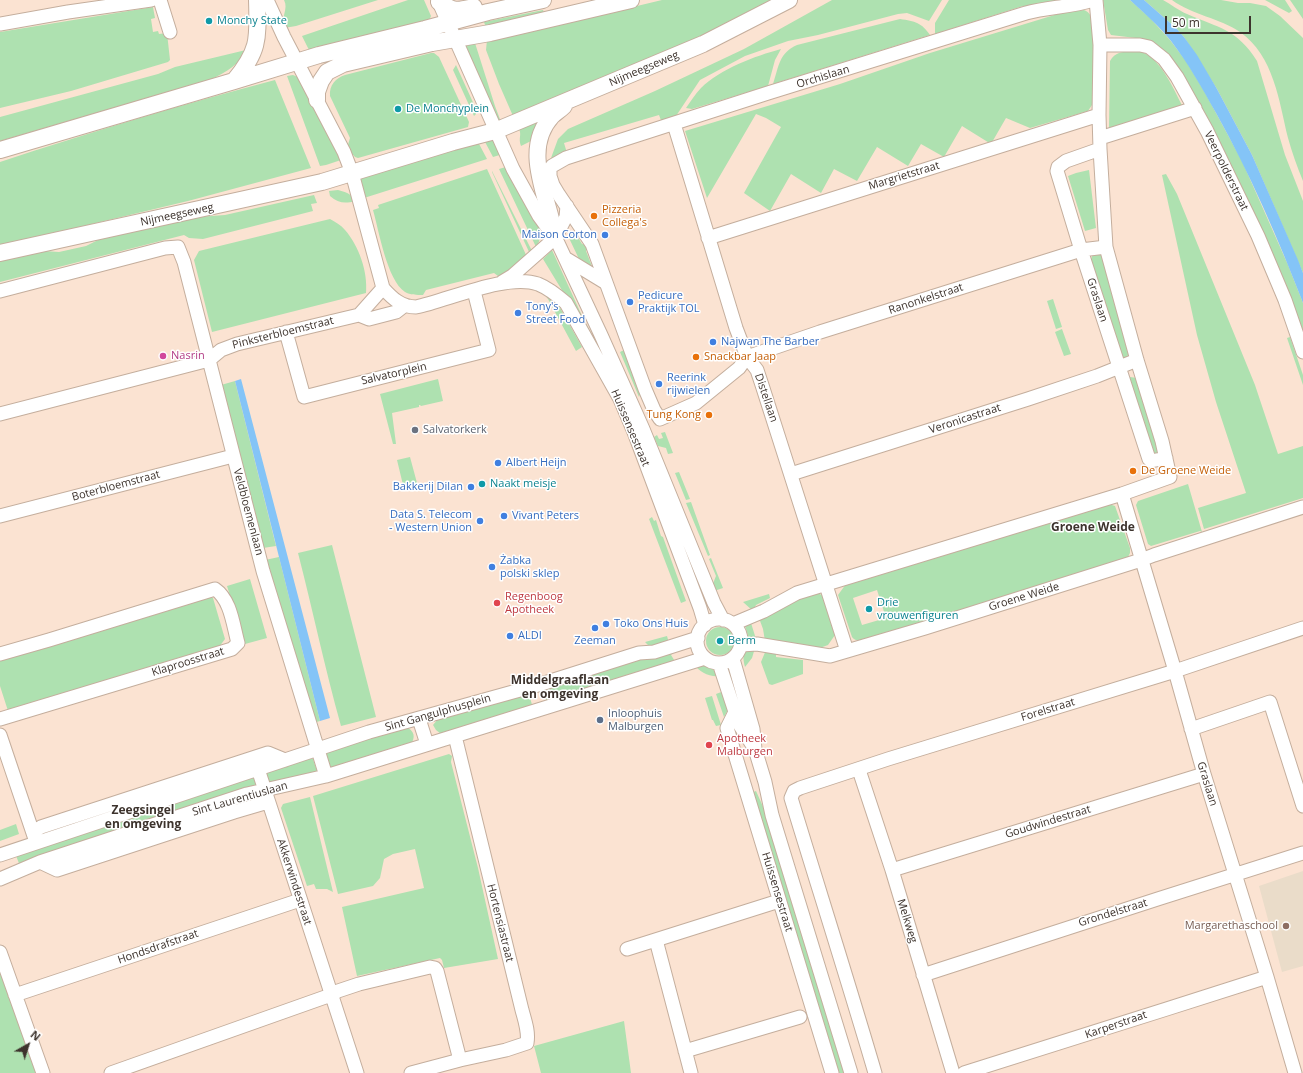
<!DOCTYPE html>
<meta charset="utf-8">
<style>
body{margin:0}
#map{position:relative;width:1303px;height:1073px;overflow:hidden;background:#fbe3d2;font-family:"Open Sans",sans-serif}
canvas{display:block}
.north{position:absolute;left:8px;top:1025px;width:40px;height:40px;-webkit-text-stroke:3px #fff;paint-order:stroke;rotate:39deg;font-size:11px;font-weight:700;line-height:16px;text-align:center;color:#3d332d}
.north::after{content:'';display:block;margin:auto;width:14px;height:18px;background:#3d332d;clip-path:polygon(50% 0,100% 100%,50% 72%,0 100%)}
.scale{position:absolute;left:1165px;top:16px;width:86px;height:18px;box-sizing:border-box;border:2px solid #3d332d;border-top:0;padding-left:5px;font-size:12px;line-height:14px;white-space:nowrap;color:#3d332d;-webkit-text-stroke:3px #fff;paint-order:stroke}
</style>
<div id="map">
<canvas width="1303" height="1073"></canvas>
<div class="north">N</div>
<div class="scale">50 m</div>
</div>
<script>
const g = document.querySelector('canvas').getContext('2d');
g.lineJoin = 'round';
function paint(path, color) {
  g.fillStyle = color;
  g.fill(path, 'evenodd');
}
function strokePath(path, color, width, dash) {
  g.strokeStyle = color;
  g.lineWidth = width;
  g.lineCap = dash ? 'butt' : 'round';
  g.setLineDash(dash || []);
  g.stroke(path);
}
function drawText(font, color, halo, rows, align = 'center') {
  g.font = font + ' "Open Sans",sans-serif';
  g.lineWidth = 3;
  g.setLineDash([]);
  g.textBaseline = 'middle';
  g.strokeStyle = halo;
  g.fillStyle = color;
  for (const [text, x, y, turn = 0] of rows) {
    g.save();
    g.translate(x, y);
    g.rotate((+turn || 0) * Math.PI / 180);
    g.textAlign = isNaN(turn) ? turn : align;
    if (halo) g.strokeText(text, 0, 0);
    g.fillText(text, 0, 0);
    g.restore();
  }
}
paint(new Path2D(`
 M 1303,871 L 1303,966 L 1282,972 L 1259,886 Z`), '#eadcc9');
paint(new Path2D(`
 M 284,0 L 378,0 L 296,26 L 284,28 C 280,18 289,9 284,0 Z
 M 408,0 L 424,0 L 431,16 L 429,21 L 309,50 L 302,36 Z
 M 662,0 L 775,0 L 702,36 L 616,74 L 572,90 L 513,116 L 499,84 L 486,50 L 487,40 L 533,31 Z
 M 832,0 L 942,0 L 929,21 L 907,13 L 898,14 L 818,35 L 788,41 L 745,56 L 700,80 L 674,119 L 662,123 L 659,115 L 564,143 L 567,153 L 551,158 L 558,139 L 568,129 L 655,91 L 744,49 Z
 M 949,0 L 1070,0 L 1028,9 L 1023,6 L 935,34 L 935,23 Z
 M 1103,0 L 1130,0 L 1150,18 L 1170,40 L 1186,61 L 1203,89 L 1242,161 L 1288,265 L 1303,303 L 1303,334 L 1291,300 L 1237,177 L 1206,116 L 1155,45 L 1144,39 L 1111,35 L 1108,30 Z
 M 1144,0 C 1150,0 1158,0 1163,0 C 1171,4 1179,11 1187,14 C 1219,28 1237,29 1257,61 L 1285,155 L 1303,201 L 1303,273 L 1252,155 L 1217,89 L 1184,37 L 1176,28 Z
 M 1172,0 L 1221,0 L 1238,3 L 1250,3 L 1266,6 L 1280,16 L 1303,38 L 1303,181 C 1297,167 1292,152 1288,138 C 1279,101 1274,56 1240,32 C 1220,18 1192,15 1172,0 Z
 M 1265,0 L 1285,0 L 1292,11 L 1289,13 Z
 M 1290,0 L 1303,0 L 1303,19 Z
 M 153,7 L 155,18 L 151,19 L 153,32 L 158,31 L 159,34 L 167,33 L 170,60 L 168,62 L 71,91 L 0,108 L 0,32 Z
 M 543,10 L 545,15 L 486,28 L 484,22 Z
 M 1084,10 C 1087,11 1089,13 1091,16 C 1098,31 1093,87 1092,105 L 1088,111 L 1030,128 L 1006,118 L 991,144 L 962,126 L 944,157 L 921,144 L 908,166 L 877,147 L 857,181 L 834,169 L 821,193 L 791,174 L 770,211 L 744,193 L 781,127 L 766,118 L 756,114 L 707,198 L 685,131 L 840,84 L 930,53 L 1061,13 Z
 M 900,19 C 915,21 922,23 930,35 L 773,84 C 779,66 779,53 797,45 Z
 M 475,43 L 495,106 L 501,122 L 496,124 L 463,47 Z
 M 781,49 L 775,60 L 768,86 L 692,109 L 686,108 C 691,101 695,94 701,88 C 720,69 755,56 781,49 Z
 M 246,50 C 240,64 226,72 212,79 L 0,141 L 0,117 L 158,74 L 175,67 Z
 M 1131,51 C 1135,51 1141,51 1144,53 C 1162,61 1174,90 1183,107 L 1109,129 L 1110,61 C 1115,52 1122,52 1131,51 Z
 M 431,53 L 434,53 L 439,57 L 469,122 L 468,127 L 358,158 L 355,157 L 347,148 L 350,138 L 330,96 C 329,85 336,78 345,75 Z
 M 456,65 L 476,109 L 476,114 L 474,116 L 453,70 Z
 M 293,75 L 300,78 L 341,160 L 326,165 L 320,166 L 287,76 Z
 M 275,80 L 311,168 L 188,201 L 0,246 L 0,162 C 91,132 183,104 275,80 Z
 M 540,119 L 531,141 L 521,146 C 518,138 522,135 519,129 Z
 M 494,137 L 503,154 L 493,157 L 484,140 Z
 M 478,142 L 487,159 L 364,198 L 360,180 L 364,176 L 418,161 Z
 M 509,166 L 539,224 C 540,232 542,239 536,247 L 499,169 Z
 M 487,169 L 527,257 L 509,273 L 498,276 L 494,273 L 426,290 L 423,295 C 417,295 410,295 405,292 C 387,280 379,231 373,210 L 379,208 L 378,205 Z
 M 1089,170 L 1096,228 L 1085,231 L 1068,176 L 1076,173 Z
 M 492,171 L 532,251 L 530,254 L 492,172 Z
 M 1166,174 L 1177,194 L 1255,385 L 1278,454 L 1303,446 L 1303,498 L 1204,529 L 1198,508 L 1246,493 L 1216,402 L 1197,335 L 1162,175 Z
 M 338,190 C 345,192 351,193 355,201 C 345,204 338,203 330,196 L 329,191 Z
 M 314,195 L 317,203 L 311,204 L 313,211 L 203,239 L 189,238 L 184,235 L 0,282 L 0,261 L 44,251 L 59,252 L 86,246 L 100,239 L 197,217 L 225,215 Z
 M 330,219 C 335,222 341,225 345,230 C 359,246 368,272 366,293 L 212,332 L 194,260 L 199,251 Z
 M 574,231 L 582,244 L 587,245 L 588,247 L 586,251 L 593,269 L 579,259 L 569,238 Z
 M 552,250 L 583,318 L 616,379 L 543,259 Z
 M 1100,253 L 1102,256 L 1130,351 L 1126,359 L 1120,359 L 1091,259 L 1093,254 Z
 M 538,289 L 556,302 L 559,306 L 582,347 L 576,351 L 548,299 L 545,295 L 535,290 Z
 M 1053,299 L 1062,327 L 1056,329 L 1047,301 Z
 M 1062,329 L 1071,354 L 1064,356 L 1055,332 Z
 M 1290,337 L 1303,375 L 1303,385 L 1287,338 Z
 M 626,349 L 641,391 L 639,397 L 620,352 Z
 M 1130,377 L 1137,378 L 1161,455 L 1152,459 L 1128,381 Z
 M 438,379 L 443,401 L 421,406 L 420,405 L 419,405 L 419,407 L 392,413 L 396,444 L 393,444 L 380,394 Z
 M 235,381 L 276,546 L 263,548 L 221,385 Z
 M 665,432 L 673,453 L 668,454 L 666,448 L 658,446 L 654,437 L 657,435 L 659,439 L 663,438 L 661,433 Z
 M 410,457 L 417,483 L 404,489 L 397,460 Z
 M 679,472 L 690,499 L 686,500 L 675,473 Z
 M 1188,484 L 1202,532 L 1200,531 L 1151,546 L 1148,544 L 1136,505 L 1138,501 Z
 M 691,502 L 710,555 L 708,556 L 686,503 Z
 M 1106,503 L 1115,506 L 1130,548 L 1130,553 L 1128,557 L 864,640 C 859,641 855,641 852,637 L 838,595 L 846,584 ZM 877,590 L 886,618 L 862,625 L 853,598 Z
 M 652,517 L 654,521 L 656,520 L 661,536 L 663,537 L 686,601 L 681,603 L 649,519 Z
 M 332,545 L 376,717 L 341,726 C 325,669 313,611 298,553 Z
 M 279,557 L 320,721 L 313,723 L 265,560 Z
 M 711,558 L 723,588 L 714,591 L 712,586 L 716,576 L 709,559 Z
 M 250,579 L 267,638 L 245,644 L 227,586 Z
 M 815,592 L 820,594 L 824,597 L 835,627 L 835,635 L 828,645 L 817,649 L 765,641 L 763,629 L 759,618 L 798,598 Z
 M 769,594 L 770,598 L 756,605 L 753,611 L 743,602 Z
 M 204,595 L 213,598 L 225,639 L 219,647 L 9,714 L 0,686 L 0,660 Z
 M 751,623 L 756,639 L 748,638 L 747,632 L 745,626 Z
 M706 641a14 14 0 1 1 28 0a14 14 0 1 1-28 0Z
 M 667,636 L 669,643 L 650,647 L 645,642 Z
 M 755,648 L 752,658 L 745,667 C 742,655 743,651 755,648 Z
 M 766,650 L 776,653 L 776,657 L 803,660 L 803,674 L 772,685 L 769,684 L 761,662 Z
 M 672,651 L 673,653 L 671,655 L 676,663 L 547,703 L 542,686 Z
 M 694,664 C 705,663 713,668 719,676 C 709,677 699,672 694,664 Z
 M 528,691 L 533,708 L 441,734 L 436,730 L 433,725 L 438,719 Z
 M 724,691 L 729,708 L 724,717 L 716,694 Z
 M 712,696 L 721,725 L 716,726 L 713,720 L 712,720 L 705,698 Z
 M 405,726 C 415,731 416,737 410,746 L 329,769 L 324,755 L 326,750 Z
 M 449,754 L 452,756 L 451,762 L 478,868 L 498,959 L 444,968 L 442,960 L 440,958 L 357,976 L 342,907 L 424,888 L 415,849 L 393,854 L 384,859 L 380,878 L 373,886 L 338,894 L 313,796 Z
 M 307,757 L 313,759 L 317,771 L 315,775 L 272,783 L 269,782 L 266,774 L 268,770 Z
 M 250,775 L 254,777 L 258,785 L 255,788 L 20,866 L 15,853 Z
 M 756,791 L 765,811 L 845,1073 L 838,1073 L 751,793 Z
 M 310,797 L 333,892 L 327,889 L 316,889 L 314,884 L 307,886 L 281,808 L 283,804 Z
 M 16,824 L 19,834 L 0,841 L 0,830 Z
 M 0,963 L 39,1073 L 0,1073 Z
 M 624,1021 L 631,1073 L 541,1073 L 534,1046 Z`), '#aee1b0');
paint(new Path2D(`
 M 1130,0 L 1144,0 L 1176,28 L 1184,37 L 1197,55 L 1217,89 L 1252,155 L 1298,260 L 1303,273 L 1303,303 C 1278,238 1250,174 1216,113 C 1202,88 1188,63 1171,41 C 1159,26 1144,13 1130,0 Z
 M 241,379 L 330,718 L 320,721 L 235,381 Z`), '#84c4f7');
const minor = new Path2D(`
 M 160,0 L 170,32
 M 267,0 L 284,37 L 344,152 L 352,173 L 383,288 C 392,298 401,307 416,307 C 449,300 507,273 538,284 C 548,288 558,296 566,303 L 620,399 L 634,432 L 700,608 L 705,625
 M 438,0 L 513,169 L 539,216 L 557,241 L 601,335 L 643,429 L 714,603 L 723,620
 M 1093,0 C 1072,7 1048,7 1026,13 L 768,93 L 566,158 L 552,166 L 550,169 L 550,176 L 553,185 L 559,195 L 592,244 L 645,389 L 654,410 L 660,419 L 696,403 L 739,368 L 747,357 L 820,332 L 1081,250 L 1106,247
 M 0,24 L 68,12 L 151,0
 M 1100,45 L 1140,45 L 1149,47 L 1164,59 L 1177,77 L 1207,131 L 1258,236 L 1285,300 L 1303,352
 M 674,124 L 736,328 L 747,357 L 757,370 L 762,385 L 847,651
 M 1100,138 L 1195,108
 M 1100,149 L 1066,161 L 1058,167 L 1057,171 L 1081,250 L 1149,459 L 1151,461 L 1166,458
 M 708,238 L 1099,115
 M 565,258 L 606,283
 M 502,282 L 512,276 L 555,238 L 566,217 L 567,206
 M 0,291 L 165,248 L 178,247 L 184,262 L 263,571 L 326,776
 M 359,315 L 383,288
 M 286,332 L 304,397 L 489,350 L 474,291
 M 0,414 L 209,360 L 221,350 L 237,344 L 359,315 L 369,319 L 396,312 L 405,305
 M 791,474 L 1028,399 L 1097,376 L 1137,360
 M 1122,494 L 1175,671 L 1204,774 L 1267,977 L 1295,1073
 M 0,516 L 233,456
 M697 641a22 22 0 1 1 44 0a22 22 0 1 1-44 0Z
 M 733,624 L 764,611 L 797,593 L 1122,494 L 1170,477 L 1162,441 L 1137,360 L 1106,247 L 1100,149 L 1099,115 L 1100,45 L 1096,0
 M 741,645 L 757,644 L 830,656 L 925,628 L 1141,560 L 1154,555 L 1303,507
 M 0,654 L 49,640 L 215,589 C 231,600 233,625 238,643 L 232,649 L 0,719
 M 733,659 L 753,729 L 755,749 L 765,782 L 772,815 L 851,1073
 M 719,663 L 739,724 L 753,746
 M 735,712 L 727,728 L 832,1073
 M 419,719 L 427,744
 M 1191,729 L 1270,702 L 1303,806
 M 0,735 L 35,839
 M 455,736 L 522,1010 C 525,1021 529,1032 527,1043 L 506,1050 L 460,1060
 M 258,769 L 357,1073
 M 859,770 L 892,870 L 953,1073
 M 33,832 L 41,827 L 268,753 L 285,760
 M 0,855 L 369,732 L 538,685 L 639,653 L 654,652 L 698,638
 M 40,862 L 57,870 L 234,812 L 268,802
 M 892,870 L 1204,774
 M 0,879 L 40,862 L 247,794 L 326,776 L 705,658
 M 656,940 L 691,1073
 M 627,949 L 779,901
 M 0,952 L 43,1073
 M 923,975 C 1050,933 1176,893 1303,853
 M 15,995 L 300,900
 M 685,1051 L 800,1017
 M 111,1073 L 331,995 L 338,991 L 359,984 L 430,967 L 435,968 L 437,971 L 460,1060 L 411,1073
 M 875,1073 C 848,981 819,890 791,798 L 794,791 L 800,788 L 888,759 L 1175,671 L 1303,628
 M 964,1073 C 1065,1042 1166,1009 1267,977`);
const major = new Path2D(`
 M 439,2 C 455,12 456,11 474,7
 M 234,81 C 260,50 258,38 257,0
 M 317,100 L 317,92 L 321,81 L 327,72 L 343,64 L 432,43 L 490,33 L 631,0
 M 0,150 L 234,81 L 319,55 L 425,29 L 488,12 L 543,0
 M 555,238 C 550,199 520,151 552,116 C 555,113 560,110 564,106
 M 0,253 L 322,182 L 453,142 L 495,131 L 703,44 L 789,0`);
strokePath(minor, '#c4ae9d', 15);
strokePath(major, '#c4ae9d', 18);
strokePath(minor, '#fff', 13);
strokePath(major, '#fff', 16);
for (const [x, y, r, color] of [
 [209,21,4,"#0f9aa8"],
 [398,109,4,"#0f9aa8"],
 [594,216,4,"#e8710a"],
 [605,235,4,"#3f7fe0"],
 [630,302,4,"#3f7fe0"],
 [518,313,4,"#3f7fe0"],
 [713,342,4,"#3f7fe0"],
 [163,356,4,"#d1479c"],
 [696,357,4,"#e8710a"],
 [659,384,4,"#3f7fe0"],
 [709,415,4,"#e8710a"],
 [415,430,4,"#6b7280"],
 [498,463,4,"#3f7fe0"],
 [1133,471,4,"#e8710a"],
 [482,484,4,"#0f9aa8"],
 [471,487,4,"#3f7fe0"],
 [504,516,4,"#3f7fe0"],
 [480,521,4,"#3f7fe0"],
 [492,567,4,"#3f7fe0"],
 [497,603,4,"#e0444e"],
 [869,609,4,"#0f9aa8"],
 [606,624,4,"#3f7fe0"],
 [595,628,4,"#3f7fe0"],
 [510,636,4,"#3f7fe0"],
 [720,641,4,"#0f9aa8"],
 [600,720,4,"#5c6f8a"],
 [709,745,4,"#e0444e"],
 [1286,926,4,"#8d6e63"]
]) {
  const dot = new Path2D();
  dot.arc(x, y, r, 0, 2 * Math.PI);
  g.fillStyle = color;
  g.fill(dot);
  strokePath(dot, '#fff', 1.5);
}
drawText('11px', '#0d838f', '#fff', [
 ["Monchy State",217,21],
 ["De Monchyplein",406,109],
 ["Naakt meisje",490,484],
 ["Drie",877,603],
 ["vrouwenfiguren",877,616],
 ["Berm",728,641]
], 'left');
drawText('11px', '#3d332d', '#fff', [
 ["Nijmeegseweg",644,69,-23],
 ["Orchislaan",823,77,-17],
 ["Veerpolderstraat",1226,171,64],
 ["Margrietstraat",904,176,-17],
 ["Nijmeegseweg",177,215,-12],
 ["Ranonkelstraat",926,299,-18],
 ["Graslaan",1097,300,72],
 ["Pinksterbloemstraat",283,333,-14],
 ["Salvatorplein",394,374,-13],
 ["Distellaan",766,398,71],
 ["Veronicastraat",965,419,-18],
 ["Huissensestraat",630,428,67],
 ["Boterbloemstraat",116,486,-15],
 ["Veldbloemenlaan",248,512,75],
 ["Groene Weide",1024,597,-17],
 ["Klaproosstraat",188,662,-17],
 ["Forelstraat",1048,710,-17],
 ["Sint Gangulphusplein",438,713,-16],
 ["Graslaan",1207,784,73],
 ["Sint Laurentiuslaan",240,799,-16],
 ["Goudwindestraat",1048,822,-17],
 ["Akkerwindestraat",294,882,72],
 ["Huissensestraat",777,892,73],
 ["Grondelstraat",1113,913,-17],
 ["Melkweg",907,921,73],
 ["Hortensiastraat",500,923,76],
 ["Hondsdrafstraat",158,947,-19],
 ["Karperstraat",1116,1025,-19]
]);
drawText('11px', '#c56008', '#fff', [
 ["Pizzeria",602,210],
 ["Collega's",602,223],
 ["Snackbar Jaap",704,357],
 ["Tung Kong",701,415,"right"],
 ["De Groene Weide",1141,471]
], 'left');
drawText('11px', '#366cbe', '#fff', [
 ["Maison Corton",597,235,"right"],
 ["Pedicure",638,296],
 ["Praktijk TOL",638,309],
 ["Tony's",526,307],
 ["Street Food",526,320],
 ["Najwan The Barber",721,342],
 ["Reerink",667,378],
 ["rijwielen",667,391],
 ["Albert Heijn",506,463],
 ["Bakkerij Dilan",463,487,"right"],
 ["Data S. Telecom",472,515,"right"],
 ["- Western Union",472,528,"right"],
 ["Vivant Peters",512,516],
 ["Żabka",500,561],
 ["polski sklep",500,574],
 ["Toko Ons Huis",614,624],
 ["ALDI",518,636],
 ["Zeeman",595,641,"center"]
], 'left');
drawText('11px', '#b23c85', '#fff', [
 ["Nasrin",171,356]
], 'left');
drawText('11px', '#5b616d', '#fff', [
 ["Salvatorkerk",423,430]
], 'left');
drawText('11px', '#be3a42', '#fff', [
 ["Regenboog",505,597],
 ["Apotheek",505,610],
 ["Apotheek",717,739],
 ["Malburgen",717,752]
], 'left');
drawText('11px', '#4e5e75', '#fff', [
 ["Inloophuis",608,714],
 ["Malburgen",608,727]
], 'left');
drawText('11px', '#785e54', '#fff', [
 ["Margarethaschool",1278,926]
], 'right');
drawText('bold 12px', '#3d332d', '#fff', [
 ["Groene Weide",1093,528],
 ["Middelgraaflaan",560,681],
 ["en omgeving",560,695],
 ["Zeegsingel",143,811],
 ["en omgeving",143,825]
]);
</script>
